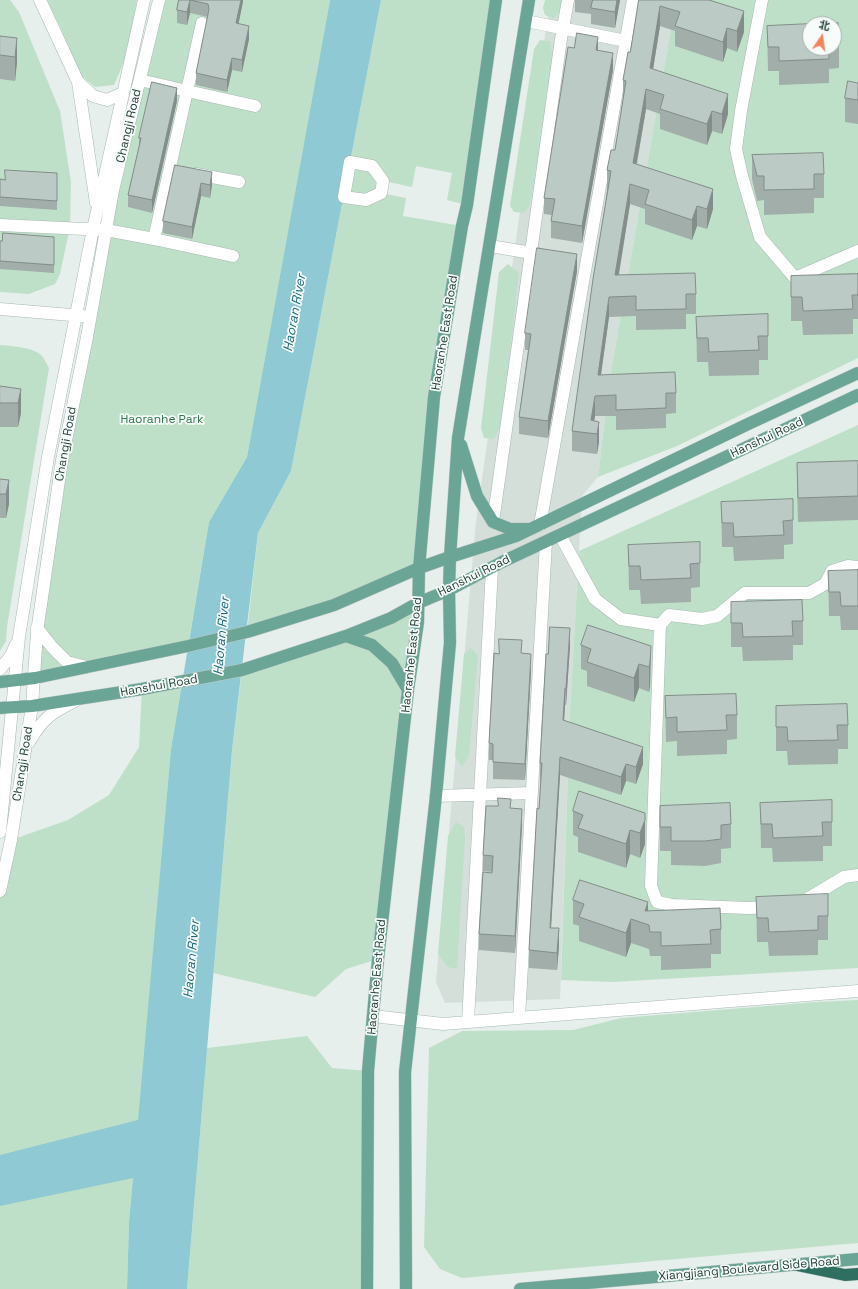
<!DOCTYPE html>
<meta charset="utf-8">
<style>
body{margin:0}
#map{position:relative;width:858px;height:1289px;overflow:hidden;background:#e6efeb;font-family:"Space Grotesk","Noto Sans SC",sans-serif}
canvas{display:block}
.north{position:absolute;left:802px;top:16px;width:40px;height:40px;box-sizing:border-box;background:#f7fbf9;border:1px solid #a3b1ad;border-radius:50%;rotate:13deg;font-size:11px;font-weight:700;line-height:16px;text-align:center;color:#24423a}
.north::after{content:'';display:block;margin:auto;width:14px;height:18px;background:#f4845f;clip-path:polygon(50% 0,100% 100%,50% 72%,0 100%)}
</style>
<div id="map">
<canvas width="858" height="1289"></canvas>
<div class="north">北</div>
</div>
<script>
const g = document.querySelector('canvas').getContext('2d');
g.lineJoin = 'round';
function paint(path, color) {
  g.fillStyle = color;
  g.fill(path, 'evenodd');
}
function strokePath(path, color, width, dash) {
  g.strokeStyle = color;
  g.lineWidth = width;
  g.lineCap = dash ? 'butt' : 'round';
  g.setLineDash(dash || []);
  g.stroke(path);
}
function drawText(font, color, halo, rows, align = 'center') {
  g.font = font + ' "Space Grotesk",sans-serif';
  g.lineWidth = 3.5;
  g.setLineDash([]);
  g.textBaseline = 'middle';
  g.strokeStyle = halo;
  g.fillStyle = color;
  for (const [text, x, y, turn = 0] of rows) {
    g.save();
    g.translate(x, y);
    g.rotate((+turn || 0) * Math.PI / 180);
    g.textAlign = isNaN(turn) ? turn : align;
    if (halo) g.strokeText(text, 0, 0);
    g.fillText(text, 0, 0);
    g.restore();
  }
}
paint(new Path2D(`
 M 550,0 L 676,0 L 610,377 L 598,477 L 582,496 L 570,711 L 560,999 L 445,1003 L 436,982 L 476,521 Z`), '#d4dfda');
paint(new Path2D(`
 M 0,0 L 10,0 L 19,12 L 60,111 L 71,182 L 70,227 L 60,274 L 55,284 L 29,294 L 0,292 Z
 M 47,0 L 137,0 L 127,55 L 114,85 L 95,87 L 80,75 L 61,29 Z
 M 159,0 L 330,0 L 247,457 L 209,522 L 188,646 L 35,678 L 62,460 Z
 M 381,0 L 496,0 L 467,205 L 447,200 L 452,173 L 416,166 L 412,187 L 384,181 L 381,193 L 406,198 L 403,216 L 462,226 L 434,397 L 419,568 L 247,632 L 258,533 L 291,471 Z
 M 545,0 L 562,0 L 559,13 L 553,18 L 545,15 L 543,8 Z
 M 676,0 L 858,0 L 858,358 L 677,446 L 598,477 L 610,377 ZM 810,24 L 834,24 L 834,48 L 810,48 Z
 M 540,40 L 550,41 L 553,59 L 530,205 L 524,213 L 514,212 L 510,206 L 534,49 Z
 M 508,264 L 519,273 L 502,423 L 494,439 L 484,438 L 481,428 L 499,272 Z
 M 0,345 C 11,346 32,347 41,355 C 44,358 47,364 49,368 L 7,627 L 6,641 L 0,651 Z
 M 858,425 L 858,968 L 611,982 L 561,980 L 570,711 L 579,551 Z
 M 418,603 L 378,959 L 346,969 L 315,997 L 213,973 L 232,750 L 242,670 Z
 M 471,648 L 478,656 L 469,756 L 462,767 L 455,756 L 464,654 Z
 M 182,682 L 171,749 L 148,1015 L 129,1222 L 127,1289 L 0,1289 L 0,891 L 11,840 L 68,820 L 109,795 L 139,747 L 142,689 Z
 M 456,822 L 464,827 L 465,837 L 457,969 L 448,967 L 438,954 L 448,836 Z
 M 858,1000 L 858,1243 L 462,1278 L 440,1269 L 424,1247 L 429,1048 L 462,1031 L 573,1030 L 621,1018 L 816,1002 Z
 M 307,1036 L 332,1068 L 368,1071 L 367,1289 L 187,1289 L 207,1048 Z`), '#bfe0c8');
paint(new Path2D(`
 M 330,0 L 381,0 L 291,471 L 258,533 L 232,750 L 187,1289 L 127,1289 L 129,1222 L 133,1178 L 0,1206 L 0,1155 L 138,1120 L 171,749 L 209,522 L 247,457 Z`), '#8ec9d4');
const minor = new Path2D(`
 M 40,0 L 78,82 L 96,203
 M 762,0 L 741,111 L 736,149 L 742,176 L 760,237 L 795,278 L 858,251
 M 526,21 L 626,41
 M 140,80 L 187,91 L 202,23
 M 78,82 L 93,96 L 107,100 L 123,93
 M 350,162 L 372,166 L 383,181 L 381,193 L 366,200 L 344,197 Z
 M 196,174 L 239,182
 M 0,225 L 106,230 L 154,239 L 187,91 L 255,106
 M 154,239 L 233,256
 M 490,246 L 538,254
 M 0,309 L 83,316
 M 493,522 L 561,39 L 568,0
 M 540,525 L 633,0
 M 560,535 L 595,599 L 621,619 L 660,625
 M 37,628 L 52,647 L 67,662 L 87,667
 M 0,669 L 11,656 L 16,644
 M 29,742 C 43,718 51,713 75,701
 M 436,796 L 532,793
 M 0,832 L 19,637 L 48,457 L 93,229 L 144,0
 M 0,891 L 11,840 L 32,706 L 37,632 L 62,460 L 87,337 L 113,190 L 159,0
 M 800,902 L 804,901 L 844,877 L 858,875
 M 772,907 L 748,908 L 672,905 L 657,902 L 651,886 L 660,625 L 669,615 L 702,619 L 717,616 L 745,593 L 809,593 L 825,584 L 832,571 L 848,566 L 858,567
 M 373,1016 L 443,1024 L 858,991
 M 519,1018 L 546,542
 M 468,1022 L 492,568`);
const major = new Path2D(`
 M 461,445 L 477,496 L 493,522 L 510,529 L 527,529
 M 346,636 L 372,645 L 392,663 L 408,690
 M 0,682 L 35,678 L 188,646 L 247,632 L 334,605 L 419,568 L 450,557 L 516,536 L 746,425 L 858,373
 M 0,708 L 32,706 L 142,689 L 242,670 L 346,636 L 391,618 L 418,603 L 449,590 L 502,562 L 858,395
 M 367,1289 L 368,1071 L 378,959 L 408,690 L 418,622 L 419,568 L 434,397 L 462,226 L 467,205 L 496,0
 M 406,1289 L 405,1072 L 436,796 L 445,697 L 450,643 L 449,590 L 450,557 L 458,438 L 529,0
 M 520,1289 L 858,1259`);
const highway = new Path2D(`
 M 797,1265 L 845,1275 L 858,1274`);
strokePath(minor, '#a8b8b2', 13);
strokePath(major, '#c2cac8', 13);
strokePath(highway, '#c2cac8', 13);
strokePath(minor, '#fff', 12);
strokePath(major, '#6aa596', 12);
strokePath(highway, '#2f6f62', 12);
paint(new Path2D(`
 M 179,0 L 243,0 L 238,24 L 249,39 L 242,72 L 232,70 L 227,92 L 196,85 L 196,73 L 208,17 L 190,13 L 187,25 L 177,23 L 177,10 Z
 M 575,0 L 620,0 L 615,28 L 591,24 L 591,14 L 575,12 Z
 M 639,0 L 709,0 L 744,32 L 737,52 L 727,48 L 723,62 L 675,46 L 675,31 L 660,26 L 653,69 L 728,114 L 722,134 L 712,131 L 707,145 L 660,129 L 660,114 L 646,109 L 637,164 L 713,209 L 707,229 L 697,226 L 692,240 L 645,224 L 645,209 L 630,204 L 619,275 L 696,294 L 696,314 L 686,314 L 686,329 L 636,330 L 636,316 L 609,317 L 601,375 L 676,393 L 676,413 L 666,414 L 666,428 L 616,430 L 616,416 L 595,416 L 594,421 L 599,442 L 597,454 L 572,451 L 572,431 L 607,191 L 607,170 L 615,150 L 623,100 L 623,80 L 630,52 Z
 M 834,24 L 839,44 L 839,68 L 829,69 L 829,83 L 779,85 L 779,71 L 768,71 L 767,26 L 810,48 L 834,48 Z
 M 0,36 L 17,38 L 17,62 L 15,81 L 0,79 Z
 M 598,51 L 613,70 L 582,243 L 551,238 L 551,221 L 552,215 L 544,214 L 544,198 Z
 M 858,83 L 858,124 L 845,122 L 845,98 Z
 M 177,101 L 152,213 L 128,207 L 128,195 L 139,146 L 139,138 Z
 M 752,155 L 824,174 L 824,198 L 814,198 L 814,213 L 764,215 L 764,200 L 757,201 L 752,179 Z
 M 175,165 L 212,185 L 210,198 L 201,196 L 192,239 L 163,233 L 163,221 Z
 M 57,173 L 57,210 L 0,206 L 0,179 L 5,180 Z
 M 54,237 L 54,273 L 0,269 L 0,241 Z
 M 577,271 L 548,438 L 519,434 L 519,417 L 528,350 L 525,350 L 525,333 Z
 M 858,274 L 858,319 L 853,319 L 853,334 L 803,335 L 802,321 L 791,321 L 791,276 Z
 M 696,317 L 768,336 L 768,360 L 759,360 L 759,375 L 709,376 L 708,362 L 697,362 Z
 M 0,386 L 21,389 L 21,413 L 18,427 L 0,427 Z
 M 858,461 L 858,520 L 798,522 L 797,487 L 797,463 Z
 M 0,479 L 9,480 L 9,504 L 6,518 L 0,518 Z
 M 721,502 L 793,520 L 793,544 L 784,545 L 784,559 L 734,561 L 733,547 L 722,547 Z
 M 628,545 L 700,563 L 700,587 L 691,588 L 691,602 L 641,604 L 640,590 L 629,590 Z
 M 858,570 L 858,630 L 841,630 L 840,616 L 829,616 L 828,571 Z
 M 731,602 L 803,621 L 803,645 L 793,645 L 793,660 L 743,661 L 742,647 L 731,647 Z
 M 581,645 L 651,646 L 650,686 L 649,692 L 639,688 L 634,702 L 587,686 L 587,671 L 581,669 Z
 M 570,646 L 566,705 L 565,705 L 564,721 L 643,764 L 636,784 L 626,781 L 621,795 L 560,775 L 551,928 L 559,946 L 557,970 L 529,968 L 529,950 L 541,781 L 540,781 L 540,763 Z
 M 522,653 L 531,670 L 525,780 L 493,779 L 493,760 L 489,760 L 489,743 Z
 M 665,696 L 737,715 L 737,739 L 727,740 L 727,754 L 677,756 L 677,741 L 666,742 Z
 M 776,706 L 848,725 L 848,749 L 838,749 L 838,764 L 788,765 L 787,751 L 776,751 Z
 M 760,803 L 832,822 L 832,846 L 823,846 L 823,861 L 773,862 L 772,848 L 761,848 Z
 M 511,808 L 522,825 L 515,953 L 479,950 L 479,934 L 492,872 L 483,871 L 483,855 Z
 M 573,811 L 645,813 L 645,844 L 640,858 L 630,854 L 626,868 L 578,852 L 578,837 L 573,835 Z
 M 731,824 L 731,848 L 721,849 L 721,863 L 705,866 L 671,865 L 671,851 L 660,851 L 660,827 Z
 M 756,897 L 828,916 L 828,940 L 818,940 L 818,955 L 769,956 L 768,942 L 757,942 Z
 M 573,900 L 648,911 L 721,929 L 721,954 L 711,954 L 711,968 L 661,970 L 661,956 L 650,956 L 649,949 L 631,943 L 626,957 L 579,941 L 579,926 L 573,924 Z`), '#a1aea9');
paint(new Path2D(`
 M 190,0 L 190,13 L 187,25 L 187,12 Z
 M 241,0 L 243,0 L 243,2 L 236,36 L 236,23 Z
 M 617,0 L 620,0 L 615,28 L 615,12 Z
 M 660,6 L 660,26 L 650,88 L 650,68 Z
 M 744,11 L 744,32 L 737,52 L 737,31 Z
 M 249,26 L 249,39 L 242,72 L 242,60 Z
 M 727,28 L 727,48 L 723,62 L 723,42 Z
 M 598,37 L 598,53 L 596,50 Z
 M 17,38 L 17,62 L 15,81 L 15,57 Z
 M 613,53 L 613,70 L 582,243 L 582,226 Z
 M 232,58 L 232,70 L 227,92 L 227,80 Z
 M 177,88 L 177,101 L 152,213 L 152,200 Z
 M 646,89 L 646,109 L 633,183 L 633,163 Z
 M 728,94 L 728,114 L 722,134 L 722,114 Z
 M 712,111 L 712,131 L 707,145 L 707,124 Z
 M 212,172 L 212,185 L 210,198 L 210,185 Z
 M 201,183 L 201,196 L 192,239 L 192,227 Z
 M 630,184 L 630,204 L 615,296 L 615,275 Z
 M 713,189 L 713,209 L 707,229 L 707,209 Z
 M 697,206 L 697,226 L 692,240 L 692,220 Z
 M 577,254 L 577,271 L 548,438 L 548,421 Z
 M 609,297 L 609,317 L 598,395 L 598,375 Z
 M 21,389 L 21,413 L 18,427 L 18,403 Z
 M 595,396 L 595,416 L 592,434 L 591,420 Z
 M 599,422 L 599,442 L 597,454 L 597,434 Z
 M 9,480 L 9,504 L 6,518 L 6,494 Z
 M 570,628 L 570,646 L 566,705 L 566,688 Z
 M 651,646 L 650,686 L 649,692 L 649,667 Z
 M 531,654 L 531,670 L 525,780 L 525,764 Z
 M 639,664 L 639,688 L 634,702 L 634,678 Z
 M 565,688 L 565,705 L 563,738 L 563,720 Z
 M 643,747 L 643,764 L 636,784 L 636,767 Z
 M 560,757 L 560,775 L 550,945 L 550,928 Z
 M 626,764 L 626,781 L 621,795 L 621,777 Z
 M 522,809 L 522,825 L 515,953 L 515,936 Z
 M 645,813 L 645,844 L 640,858 L 640,833 Z
 M 630,830 L 630,854 L 626,868 L 626,844 Z
 M 648,902 L 648,925 L 645,911 Z
 M 631,919 L 631,943 L 626,957 L 626,933 Z
 M 559,928 L 559,946 L 557,970 L 557,953 Z`), '#838d89');
const building = new Path2D(`
 M 179,0 L 241,0 L 236,23 L 249,26 L 242,60 L 232,58 L 227,80 L 196,73 L 209,9 L 208,4 L 190,0 L 187,12 L 177,10 Z
 M 593,0 L 617,0 L 615,12 L 591,8 Z
 M 639,0 L 709,0 L 744,11 L 737,31 L 727,28 L 723,42 L 675,26 L 680,12 L 660,6 L 650,68 L 728,94 L 722,114 L 712,111 L 707,124 L 660,109 L 664,95 L 646,89 L 633,163 L 713,189 L 707,209 L 697,206 L 692,220 L 645,204 L 649,190 L 630,184 L 615,275 L 695,273 L 696,294 L 686,294 L 686,309 L 636,310 L 636,296 L 609,297 L 598,375 L 675,372 L 676,393 L 666,393 L 666,408 L 616,410 L 616,395 L 595,396 L 591,420 L 599,422 L 597,434 L 572,431 L 593,279 L 611,171 L 607,170 L 611,150 L 615,150 L 626,81 L 623,80 L 628,52 L 630,52 Z
 M 838,23 L 839,44 L 834,44 L 834,24 L 813,24 Z
 M 810,24 L 810,48 L 829,48 L 829,59 L 779,61 L 779,47 L 768,47 L 767,26 Z
 M 577,33 L 598,37 L 596,50 L 613,53 L 582,226 L 551,221 L 555,199 L 544,198 L 568,47 L 574,48 Z
 M 0,36 L 17,38 L 15,57 L 0,55 Z
 M 848,81 L 858,83 L 858,100 L 845,98 Z
 M 152,82 L 177,88 L 152,200 L 128,195 L 141,138 L 139,138 Z
 M 823,153 L 824,174 L 814,174 L 814,189 L 764,190 L 764,176 L 757,176 L 752,155 Z
 M 175,165 L 212,172 L 210,185 L 201,183 L 192,227 L 163,221 Z
 M 5,170 L 57,173 L 57,201 L 0,197 L 0,179 L 5,180 Z
 M 3,233 L 54,237 L 54,265 L 0,261 L 0,241 L 2,241 Z
 M 537,248 L 577,254 L 548,421 L 519,417 L 531,334 L 525,333 Z
 M 858,274 L 858,295 L 852,295 L 853,309 L 803,311 L 802,297 L 791,297 L 791,276 Z
 M 768,314 L 768,336 L 758,336 L 759,350 L 709,352 L 708,338 L 697,338 L 696,317 Z
 M 0,386 L 21,389 L 18,403 L 0,403 Z
 M 858,461 L 858,496 L 798,498 L 797,463 Z
 M 0,479 L 9,480 L 6,494 L 0,494 Z
 M 793,499 L 793,520 L 783,521 L 784,535 L 734,537 L 733,523 L 722,523 L 721,502 Z
 M 700,542 L 700,563 L 690,564 L 691,578 L 641,580 L 640,566 L 629,566 L 628,545 Z
 M 858,570 L 858,606 L 841,606 L 840,592 L 829,592 L 828,571 Z
 M 802,600 L 803,621 L 792,621 L 793,636 L 743,637 L 742,623 L 731,623 L 731,602 Z
 M 588,625 L 651,646 L 650,662 L 649,667 L 639,664 L 634,678 L 587,662 L 591,649 L 581,645 Z
 M 550,627 L 570,628 L 566,688 L 565,688 L 563,720 L 643,747 L 636,767 L 626,764 L 621,777 L 560,757 L 550,928 L 559,928 L 557,953 L 529,950 L 537,808 L 539,809 L 542,763 L 540,763 L 546,654 L 548,654 Z
 M 499,639 L 522,640 L 521,653 L 531,654 L 525,764 L 493,762 L 493,744 L 489,743 L 494,653 L 499,654 Z
 M 736,694 L 737,715 L 726,715 L 727,730 L 677,732 L 677,717 L 666,718 L 665,696 Z
 M 847,704 L 848,725 L 837,725 L 838,740 L 788,741 L 787,727 L 776,727 L 776,706 Z
 M 579,791 L 645,813 L 645,820 L 640,833 L 630,830 L 626,844 L 578,828 L 583,815 L 573,811 Z
 M 498,798 L 511,799 L 510,808 L 522,809 L 515,936 L 479,934 L 483,872 L 492,873 L 493,856 L 483,855 L 486,806 L 498,806 Z
 M 832,800 L 832,822 L 822,822 L 823,836 L 773,838 L 772,824 L 761,824 L 760,803 Z
 M 730,803 L 731,824 L 721,825 L 721,839 L 705,841 L 671,841 L 671,827 L 660,827 L 660,806 Z
 M 580,880 L 648,902 L 645,911 L 720,908 L 721,929 L 710,930 L 711,944 L 661,946 L 661,932 L 650,932 L 649,925 L 631,919 L 626,933 L 579,917 L 584,904 L 573,900 Z
 M 828,894 L 828,916 L 818,916 L 818,930 L 769,932 L 768,918 L 757,918 L 756,897 Z`);
paint(building, '#bbcac4');
strokePath(building, '#838d89', 1);
drawText('12px', '#24423a', '#f7fbf9', [
 ["Changji Road",129,126,-77],
 ["Haoranhe East Road",445,333,-81],
 ["Hanshui Road",767,438,-25],
 ["Changji Road",66,444,-80],
 ["Hanshui Road",474,576,-26],
 ["Haoranhe East Road",412,655,-84],
 ["Hanshui Road",159,686,-10],
 ["Changji Road",23,764,-81],
 ["Haoranhe East Road",377,977,-85],
 ["Xiangjiang Boulevard Side Road",749,1269,-5]
]);
drawText('12px', '#2d7a4b', '#f7fbf9', [
 ["Haoranhe Park",162,420]
]);
drawText('italic 13px', '#1c6f80', '#f7fbf9', [
 ["Haoran River",295,313,-80],
 ["Haoran River",222,636,-85],
 ["Haoran River",192,959,-85]
]);
</script>
